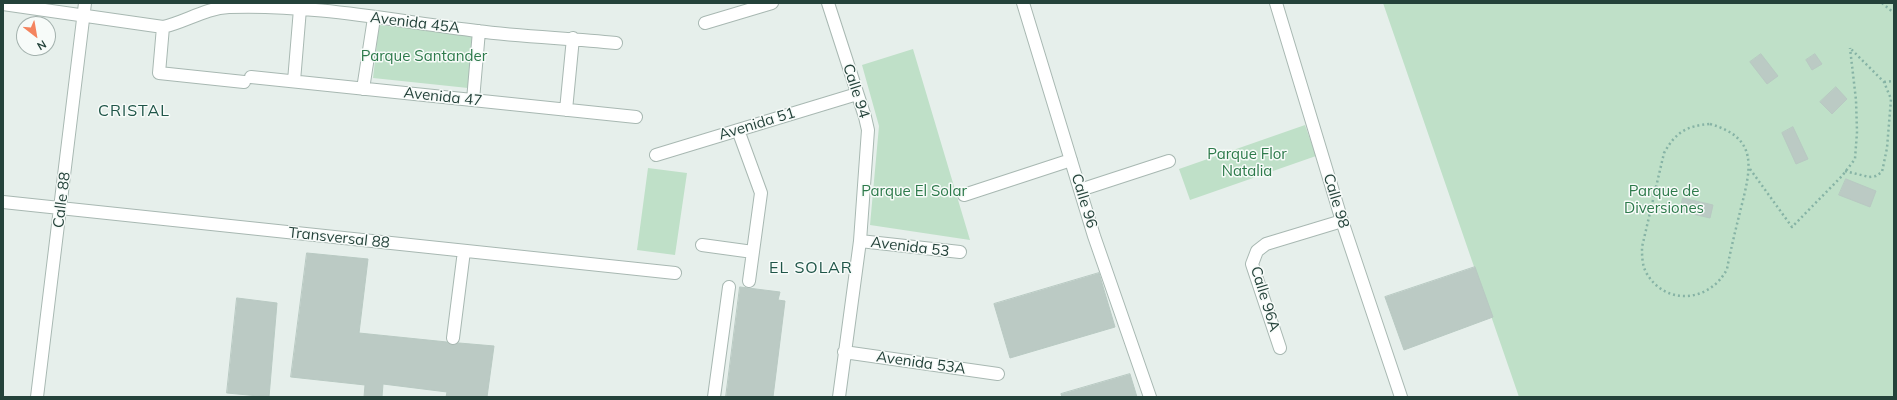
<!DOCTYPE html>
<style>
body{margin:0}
#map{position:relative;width:1897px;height:400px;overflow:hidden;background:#e6efeb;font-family:Mulish,sans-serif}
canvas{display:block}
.frame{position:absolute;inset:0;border:4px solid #24423a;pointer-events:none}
.north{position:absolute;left:16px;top:16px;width:40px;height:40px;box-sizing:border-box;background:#f7fbf9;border:1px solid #a3b1ad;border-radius:50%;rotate:149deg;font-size:11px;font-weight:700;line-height:16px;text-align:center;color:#24423a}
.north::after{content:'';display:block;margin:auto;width:14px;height:18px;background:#f4845f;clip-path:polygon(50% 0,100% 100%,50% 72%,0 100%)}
</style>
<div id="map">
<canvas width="1897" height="400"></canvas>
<div class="frame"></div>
<div class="north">N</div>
</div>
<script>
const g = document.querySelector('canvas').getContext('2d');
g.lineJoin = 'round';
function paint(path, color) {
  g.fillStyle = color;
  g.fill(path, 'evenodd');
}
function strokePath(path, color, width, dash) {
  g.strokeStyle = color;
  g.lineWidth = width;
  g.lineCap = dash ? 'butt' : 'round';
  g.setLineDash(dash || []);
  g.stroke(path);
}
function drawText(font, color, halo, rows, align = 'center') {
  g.font = font + ' Mulish,sans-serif';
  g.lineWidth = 3;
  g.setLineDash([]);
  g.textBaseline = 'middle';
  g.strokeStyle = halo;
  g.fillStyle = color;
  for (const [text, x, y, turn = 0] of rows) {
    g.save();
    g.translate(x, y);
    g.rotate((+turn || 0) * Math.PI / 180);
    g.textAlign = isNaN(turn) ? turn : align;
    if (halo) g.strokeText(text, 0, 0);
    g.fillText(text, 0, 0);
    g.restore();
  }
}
paint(new Path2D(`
 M 1383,3 L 1894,3 L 1894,397 L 1519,397 Z
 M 379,25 L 474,35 L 468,88 L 373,78 Z
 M 913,49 L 970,240 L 870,225 L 879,126 L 862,65 Z
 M 1305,125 L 1316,156 L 1190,200 L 1179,169 Z
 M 648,168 L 687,173 L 675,255 L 637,250 Z`), '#bfe0c8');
const building = new Path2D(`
 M 1761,54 L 1778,76 L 1767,84 L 1750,62 Z
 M 1815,54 L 1822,64 L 1812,70 L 1806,60 Z
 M 1836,87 L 1847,99 L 1832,114 L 1820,102 Z
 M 1793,127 L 1808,159 L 1796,164 L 1782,133 Z
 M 1846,179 L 1876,191 L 1870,207 L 1839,195 Z
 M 1683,198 L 1713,205 L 1710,218 L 1680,211 Z
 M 307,253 L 368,259 L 359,333 L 447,342 L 452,345 L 459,343 L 494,346 L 487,397 L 446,397 L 447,392 L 383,384 L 382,397 L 364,397 L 365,385 L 291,377 Z
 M 1475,267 L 1493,317 L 1404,350 L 1385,297 Z
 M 1099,273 L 1115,327 L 1010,358 L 994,304 Z
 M 740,287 L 780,292 L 778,300 L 785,301 L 773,397 L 726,397 Z
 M 237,298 L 277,303 L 269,397 L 227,393 Z
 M 1130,374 L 1137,397 L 1062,397 L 1061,394 Z`);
paint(building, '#bbcac4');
strokePath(building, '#b8c9c2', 1);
const minor = new Path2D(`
 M 828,3 L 865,117 L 868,130 L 860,241 L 839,397
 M 1023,3 L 1094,236 L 1150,397
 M 1276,3 L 1342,221 L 1401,397
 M 3,4 L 163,27 C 185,22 206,8 229,7 C 312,4 395,21 477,31 C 523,37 569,38 616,43
 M 705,23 L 772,3
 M 163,27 L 159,73 L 244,82
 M 251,77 L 636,117
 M 294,81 L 300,9
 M 363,89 L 374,18
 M 473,100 L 479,31
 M 566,110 L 573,38
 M 738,130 L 761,193 L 749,281
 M 656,155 L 857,94
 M 1080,190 L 1169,161
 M 964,195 L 1071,160
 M 3,202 L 675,273
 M 860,241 L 960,252
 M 702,245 L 753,252
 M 453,338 L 464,251
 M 1280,348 L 1252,264 L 1257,251 L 1266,244 L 1342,221
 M 844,352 L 998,374
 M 37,397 L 85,3
 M 714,397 L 729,287`);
strokePath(minor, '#a8b8b2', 14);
strokePath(new Path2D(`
 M 1882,3 L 1894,13
 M 1884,82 L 1894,81
 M 1710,124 C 1759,138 1751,168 1741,208 C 1736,228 1731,248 1727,269 C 1711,301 1667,307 1647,274 C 1642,266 1642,256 1642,247 L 1664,153 C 1676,132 1686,126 1710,124 Z
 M 1750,169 L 1792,227 L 1842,176 L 1855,159 L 1857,132 L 1856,100 L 1850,48
 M 1845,171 L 1869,177 L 1876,176 L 1882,172 L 1887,148 L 1891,99 L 1884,82 L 1850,48`), '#86b3a5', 2.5, [2, 3]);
strokePath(minor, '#fff', 12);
drawText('15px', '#24423a', '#f7fbf9', [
 ["Avenida 45A",415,23,7],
 ["Calle 94",856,91,72],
 ["Avenida 47",443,97,6],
 ["Avenida 51",757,124,-17],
 ["Calle 88",62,200,-83],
 ["Calle 96",1084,201,73],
 ["Calle 98",1336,201,73],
 ["Transversal 88",339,238,6],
 ["Avenida 53",910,247,7],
 ["Calle 96A",1265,299,73],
 ["Avenida 53A",921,363,8]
]);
drawText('15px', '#2d7a4b', '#f7fbf9', [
 ["Parque Santander",424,56],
 ["Parque Flor",1247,154],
 ["Natalia",1247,171],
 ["Parque El Solar",914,191],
 ["Parque de",1664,191],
 ["Diversiones",1664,208]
]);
g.letterSpacing = '1px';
drawText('16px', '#1f5548', '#f7fbf9', [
 ["CRISTAL",134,111],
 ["EL SOLAR",811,268]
]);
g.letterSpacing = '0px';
</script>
